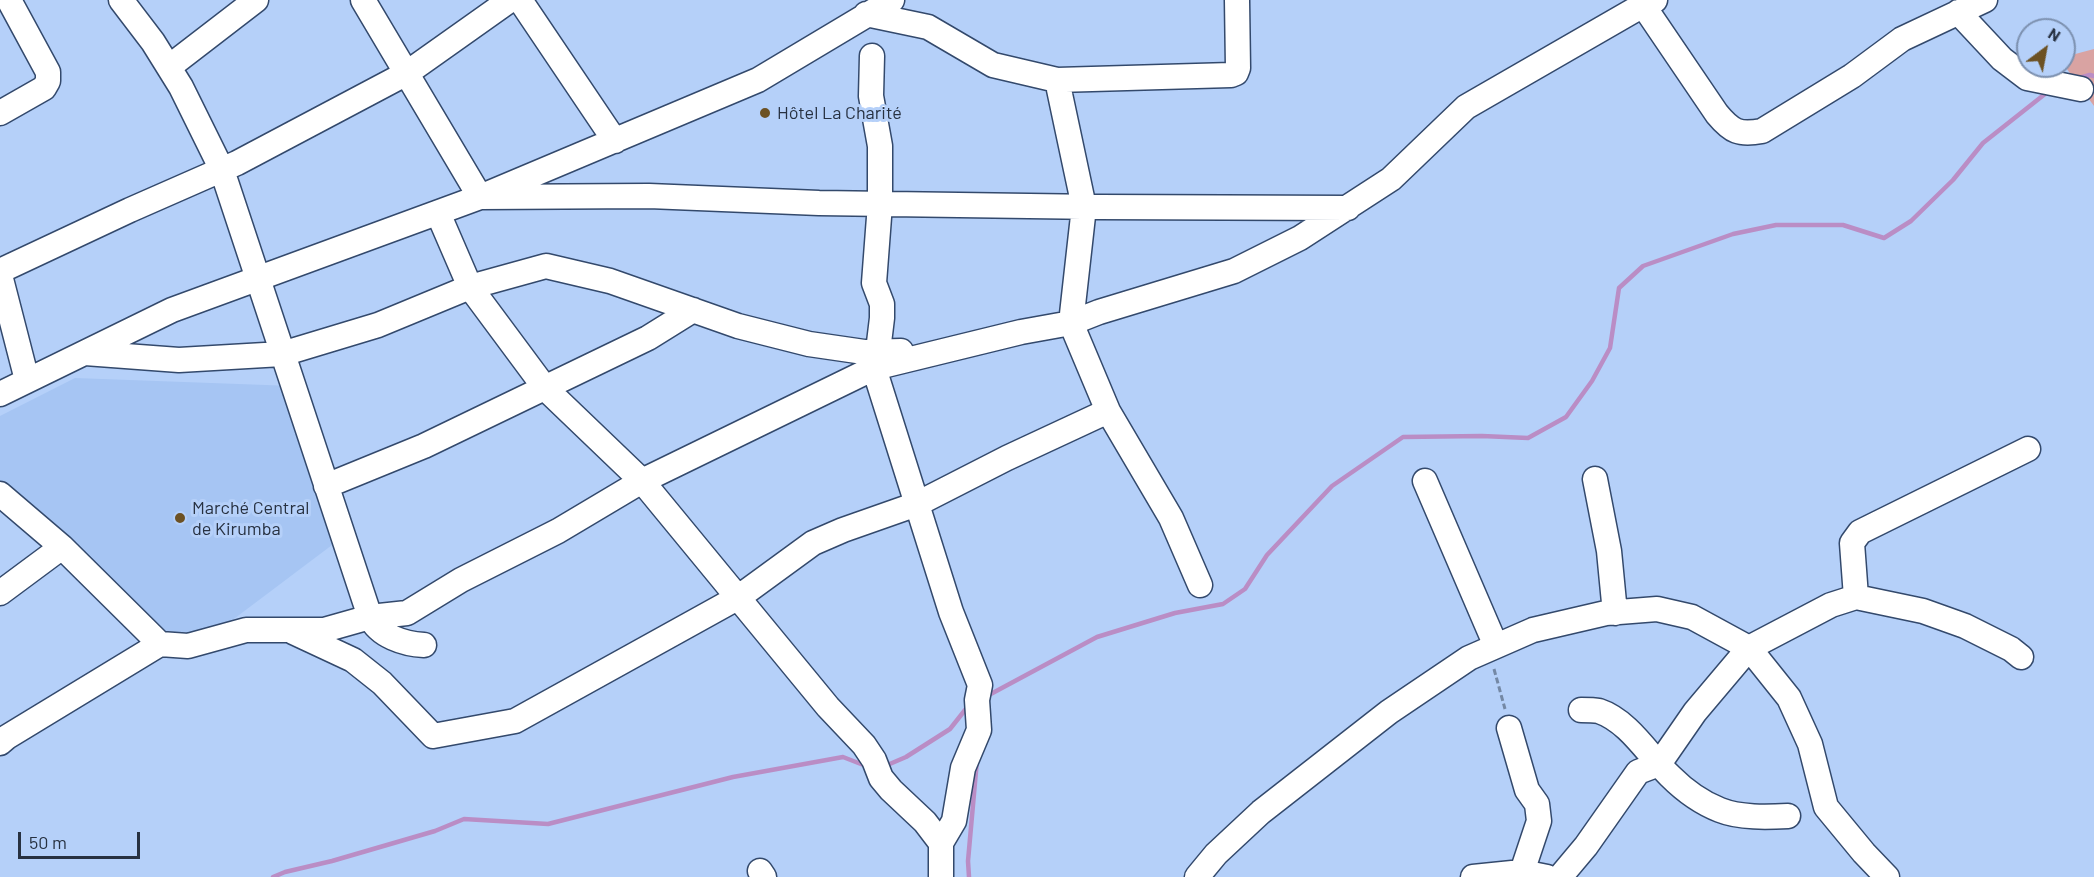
<!DOCTYPE html>
<meta charset="utf-8">
<style>
body{margin:0}
#map{position:relative;width:2094px;height:877px;overflow:hidden;background:#b5d0f9;font-family:Barlow,sans-serif}
canvas{display:block}
.north{position:absolute;left:2016px;top:18px;width:60px;height:60px;box-sizing:border-box;background:#b5d0f9;border:2px solid #7c90af;border-radius:50%;rotate:32deg;font-size:16px;font-weight:700;line-height:24px;text-align:center;color:#273141}
.north::after{content:'';display:block;margin:auto;width:21px;height:27px;background:#6c5123;clip-path:polygon(50% 0,100% 100%,50% 72%,0 100%)}
.scale{position:absolute;left:18px;top:832px;width:122px;height:27px;box-sizing:border-box;border:3px solid #273141;border-top:0;padding-left:8px;font-size:18px;line-height:21px;white-space:nowrap;color:#273141;-webkit-text-stroke:4px #b5d0f9;paint-order:stroke}
</style>
<div id="map">
<canvas width="2094" height="877"></canvas>
<div class="north">N</div>
<div class="scale">50 m</div>
</div>
<script>
const g = document.querySelector('canvas').getContext('2d');
g.lineJoin = 'round';
function paint(path, color) {
  g.fillStyle = color;
  g.fill(path, 'evenodd');
}
function strokePath(path, color, width, dash) {
  g.strokeStyle = color;
  g.lineWidth = width;
  g.lineCap = dash ? 'butt' : 'round';
  g.setLineDash(dash || []);
  g.stroke(path);
}
function drawText(font, color, halo, rows, align = 'center') {
  g.font = font + ' Barlow,sans-serif';
  g.lineWidth = 6;
  g.setLineDash([]);
  g.textBaseline = 'middle';
  g.strokeStyle = halo;
  g.fillStyle = color;
  for (const [text, x, y, turn = 0] of rows) {
    g.save();
    g.translate(x, y);
    g.rotate((+turn || 0) * Math.PI / 180);
    g.textAlign = isNaN(turn) ? turn : align;
    if (halo) g.strokeText(text, 0, 0);
    g.fillText(text, 0, 0);
    g.restore();
  }
}
paint(new Path2D(`
 M 75,378 L 293,386 L 348,533 L 182,658 L 0,504 L 0,416 Z`), '#a6c5f3');
paint(new Path2D(`
 M 2094,49 L 2094,106 L 2064,65 L 2064,57 Z`), '#d9a3a2');
strokePath(new Path2D(`
 M 2079,78 L 2090,75 L 2094,76
 M 987,696 L 1097,637 L 1175,613 L 1223,604 L 1245,589 L 1267,555 L 1332,486 L 1403,437 L 1482,436 L 1528,438 L 1566,417 L 1592,381 L 1610,348 L 1619,288 L 1643,266 L 1733,234 L 1776,225 L 1843,225 L 1884,238 L 1911,221 L 1953,180 L 1983,143 L 2050,90
 M 885,766 L 906,757 L 950,729 L 969,705
 M 273,877 L 285,872 L 332,861 L 435,831 L 464,819 L 548,824 L 733,777 L 843,757 L 866,766
 M 969,877 L 968,861 L 977,760`), '#ba8dc5', 4.5);
const minor = new Path2D(`
 M 121,0 L 153,42 L 181,87 L 222,170 L 370,617 C 379,636 404,644 424,645
 M 363,0 L 480,197 L 649,196 L 819,203 L 1099,207 L 1348,208
 M 520,0 L 615,141
 M 1643,5 L 1717,114 C 1732,132 1739,135 1762,131 L 1852,76 L 1902,39 L 1985,0
 M 1958,12 L 2002,59 L 2027,78 L 2081,89
 M 866,14 L 928,27 L 993,65 L 1057,80 L 1231,75 L 1236,73 L 1238,68 L 1237,0
 M 872,56 L 871,96 L 880,146 L 880,204 L 874,283 L 882,304 L 882,318 L 878,351
 M 169,67 L 256,0
 M 1057,80 L 1084,207 L 1071,323 L 1108,411 L 1171,518 L 1200,585
 M 0,113 L 44,88 L 48,81 L 48,72 L 9,0
 M 438,213 L 470,287 L 545,388 L 642,481 L 828,707 L 864,745 L 874,760 L 881,778 L 891,790 L 925,822 L 941,843 L 941,877
 M 0,271 L 130,210 L 237,163 L 407,73 L 510,0
 M 0,275 L 27,380
 M 85,353 L 179,360 L 282,354 L 378,325 L 470,287 L 546,266 L 610,281 L 738,326 L 809,344 L 864,352 L 901,351
 M 865,354 L 874,368 L 951,612 L 980,685 L 977,700 L 979,730 L 963,768 L 954,821 L 941,843
 M 0,394 L 172,310 L 480,197 L 758,80 L 892,0
 M 1595,479 L 1609,551 L 1615,613
 M 1425,481 L 1496,646
 M 326,486 L 424,446 L 648,338 L 693,310
 M 0,494 L 62,547 L 160,644 L 188,646 L 246,630 L 324,630 L 370,617 L 407,613 L 461,580 L 558,531 L 642,481 L 874,368 L 1021,332 L 1071,323 L 1099,312 L 1234,271 L 1300,238 L 1391,179 L 1466,107 L 1643,5 L 1655,0
 M 0,593 L 62,547
 M 1856,597 L 1852,543 L 1860,532 L 2028,449
 M 293,632 L 353,660 L 382,683 L 433,736 L 515,721 L 739,597 L 813,543 L 843,530 L 917,504 L 1007,458 L 1108,411
 M 1581,710 C 1586,710 1594,710 1599,711 C 1629,721 1649,756 1670,776 C 1683,789 1702,803 1720,810 C 1740,818 1767,817 1788,816
 M 1509,728 L 1527,790 L 1537,804 L 1539,821 L 1522,872
 M 0,743 L 7,737 L 160,644
 M 760,871 L 764,877
 M 1197,877 L 1216,854 L 1261,812 L 1389,712 L 1469,658 L 1533,630 L 1606,613 L 1657,609 L 1692,617 L 1749,648 L 1789,698 L 1810,744 L 1826,807 L 1864,853 L 1887,877
 M 1473,877 L 1522,872 L 1547,877
 M 1560,877 L 1586,846 L 1638,772 L 1659,764 L 1695,712 L 1749,648 L 1831,605 L 1856,597 L 1923,611 L 1965,626 L 2011,649 L 2021,657`);
strokePath(minor, '#33496c', 27);
strokePath(new Path2D(`
 M 1494,669 L 1505,709`), '#7488a5', 3, [6, 3]);
strokePath(minor, '#fff', 24);
for (const [x, y, r, color] of [
 [765,113,6,"#6c5123"],
 [180,518,6,"#6c5123"]
]) {
  const dot = new Path2D();
  dot.arc(x, y, r, 0, 2 * Math.PI);
  g.fillStyle = color;
  g.fill(dot);
  strokePath(dot, '#b5d0f9', 2);
}
drawText('18px', '#273141', '#b5d0f9', [
 ["Hôtel La Charité",777,113],
 ["Marché Central",192,508],
 ["de Kirumba",192,529]
], 'left');
</script>
